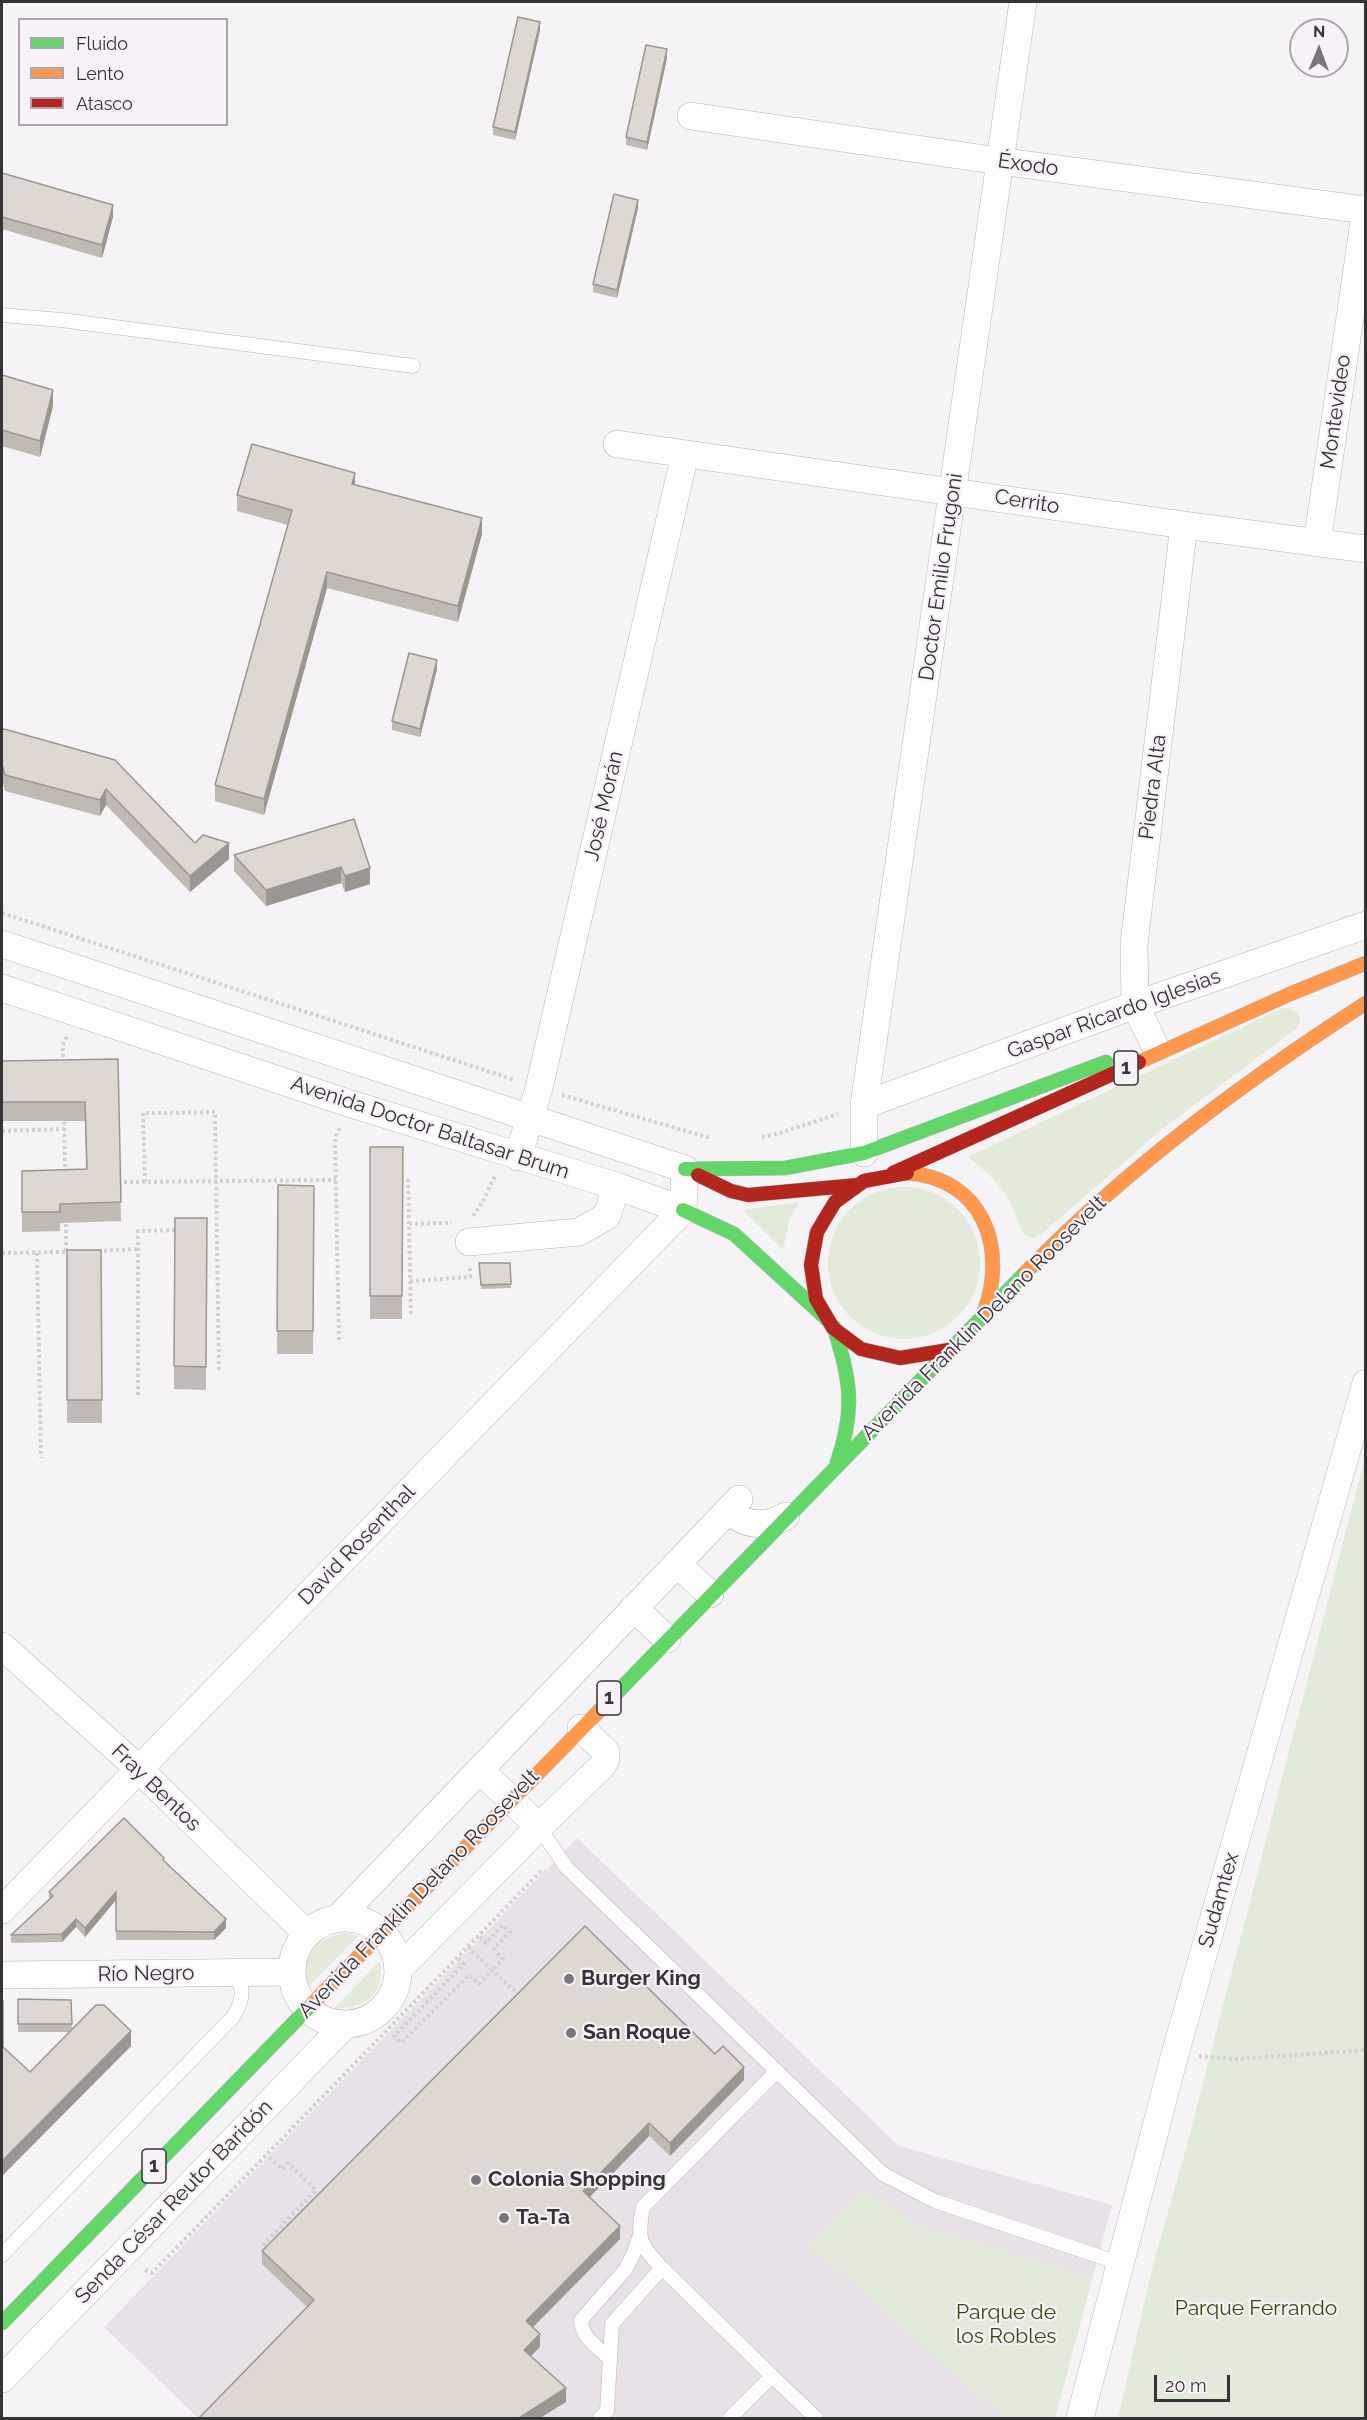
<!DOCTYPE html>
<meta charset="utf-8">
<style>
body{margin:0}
#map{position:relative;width:1367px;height:2420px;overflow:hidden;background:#f6f3f6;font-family:Raleway,sans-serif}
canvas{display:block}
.frame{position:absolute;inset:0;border:3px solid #353335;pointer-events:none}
.legend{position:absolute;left:18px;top:18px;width:210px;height:108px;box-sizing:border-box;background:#f7f2f7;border:2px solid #a9a6a9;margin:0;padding:8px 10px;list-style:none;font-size:18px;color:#353335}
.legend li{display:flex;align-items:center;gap:12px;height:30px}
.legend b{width:30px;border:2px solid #a9a6a9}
.north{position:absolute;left:1289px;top:18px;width:60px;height:60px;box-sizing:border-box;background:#f7f2f7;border:2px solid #a9a6a9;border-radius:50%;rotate:1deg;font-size:16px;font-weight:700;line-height:24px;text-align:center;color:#353335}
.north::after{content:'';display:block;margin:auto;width:21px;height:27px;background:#797679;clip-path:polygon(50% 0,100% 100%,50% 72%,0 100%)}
.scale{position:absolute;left:1154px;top:2375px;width:76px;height:27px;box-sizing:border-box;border:3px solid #353335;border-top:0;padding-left:8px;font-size:18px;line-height:21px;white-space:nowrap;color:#353335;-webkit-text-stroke:4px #f7f2f7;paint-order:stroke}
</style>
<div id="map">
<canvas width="1367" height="2420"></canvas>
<div class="frame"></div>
<ul class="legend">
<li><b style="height:8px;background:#63d668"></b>Fluido</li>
<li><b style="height:8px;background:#ff974d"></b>Lento</li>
<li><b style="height:8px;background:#b3261e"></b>Atasco</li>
</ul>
<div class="north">N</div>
<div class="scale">20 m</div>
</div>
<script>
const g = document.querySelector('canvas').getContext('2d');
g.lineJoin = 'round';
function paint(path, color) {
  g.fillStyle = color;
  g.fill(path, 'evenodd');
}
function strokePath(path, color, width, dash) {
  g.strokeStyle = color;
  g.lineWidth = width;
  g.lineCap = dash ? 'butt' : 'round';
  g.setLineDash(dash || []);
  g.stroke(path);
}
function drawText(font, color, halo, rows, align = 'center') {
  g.font = font + ' Raleway,sans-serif';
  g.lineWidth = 4.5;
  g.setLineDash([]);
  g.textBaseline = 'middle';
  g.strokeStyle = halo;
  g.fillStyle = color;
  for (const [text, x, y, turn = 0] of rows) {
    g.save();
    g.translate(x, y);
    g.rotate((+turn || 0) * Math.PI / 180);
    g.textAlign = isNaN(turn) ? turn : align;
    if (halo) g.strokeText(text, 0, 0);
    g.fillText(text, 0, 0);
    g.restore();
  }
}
paint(new Path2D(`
 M 577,1838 L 899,2146 L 1112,2205 L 1055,2418 L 1005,2418 L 1002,2417 L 1000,2418 L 198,2418 L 104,2327 Z`), '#e8e1e8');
paint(new Path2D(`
 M 1283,1008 C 1295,1009 1305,1014 1297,1028 L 1166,1126 L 1039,1236 L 1033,1238 L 1024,1235 C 1019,1226 1017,1216 1013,1208 C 1003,1186 987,1172 968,1157 Z
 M828 1263a76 76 0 1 1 152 0a76 76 0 1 1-152 0Z
 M 799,1202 L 789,1221 L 783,1250 L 743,1210 Z
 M 1365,1458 L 1365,2418 L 1118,2418 L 1153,2265 L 1184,2156 Z
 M 346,1933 L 358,1936 L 308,1987 C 299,1956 316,1937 346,1933 Z
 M 380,1961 C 385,1995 366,2009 334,2008 Z
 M 863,2189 L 915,2224 L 1092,2278 L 1055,2418 L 1005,2418 L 1002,2416 L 810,2245 Z`), '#e2eada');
const lane = new Path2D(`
 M 2,315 L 61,320 L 413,366
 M 539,1827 L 566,1867 L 883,2174 L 935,2201 L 1119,2263
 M 2,2255 L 233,2017 C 242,2003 248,1984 230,1974
 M 662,2268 L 772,2376 L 730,2418
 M 609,2358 C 598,2347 581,2337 581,2320 L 625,2270 L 633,2255 L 640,2235
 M 772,2376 L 816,2418
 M 600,2418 L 607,2411 L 612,2324 L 662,2268 C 639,2244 637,2240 643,2207 L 777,2071`);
const street = new Path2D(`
 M 691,116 L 999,161 L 1365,210
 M 617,444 L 1184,525 L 1366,549
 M 1317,543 L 1366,208
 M 2,944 L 685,1169 L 683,1210 L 2,1910
 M 2,988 L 348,1103 L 616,1186 L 683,1210
 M 1154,1044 L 1135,1005 L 1134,944 L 1184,525
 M 864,1105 L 1135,1005 L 1366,925
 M 864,1153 L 864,1105 L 1023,2
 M 518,1157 L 539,1088 L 685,454
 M 469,1242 L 579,1232 L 607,1216 L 616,1186
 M 729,1511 C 746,1526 765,1528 786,1516
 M 677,1564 L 710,1594
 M 634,1608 L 667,1639
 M 2,1646 L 139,1769 L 307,1934
 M 480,1770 L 539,1827
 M292 1971a53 53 0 1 1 106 0a53 53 0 1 1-106 0Z
 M 338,1918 L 739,1499
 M 398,1970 L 539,1827 L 602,1766 L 606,1759 L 606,1752 L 581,1728
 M 2,1975 L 291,1972
 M 2,2379 L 346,2024
 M 1080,2418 L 1175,2054 L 1366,1383`);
const fast = new Path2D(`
 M 685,1169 L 785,1168 L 864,1153 L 1106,1062
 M 683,1210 L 734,1234 L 829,1321
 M 834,1327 C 850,1381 856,1408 837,1463
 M 599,1711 L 1026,1272
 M 2,2323 L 313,2003`);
const slow = new Path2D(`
 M 1139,1062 L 1290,994 L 1366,963
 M 907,1173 C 983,1178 1008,1248 984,1312
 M 1026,1272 C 1127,1168 1245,1081 1366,1003
 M 313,2003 L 599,1711`);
const jam = new Path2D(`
 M 893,1173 L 1139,1062
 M 907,1173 L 864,1181 L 835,1202 L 817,1232 L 811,1265 L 816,1299 L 833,1328 L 861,1349 L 900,1358 L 949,1350
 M 698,1175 L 731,1191 L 748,1195 L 858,1185`);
strokePath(lane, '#b7b5b7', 15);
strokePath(street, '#b7b5b7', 28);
strokePath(fast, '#b7b5b7', 15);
strokePath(slow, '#b7b5b7', 15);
strokePath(jam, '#b7b5b7', 15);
strokePath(new Path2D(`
 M 2,913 L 515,1080
 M 63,1063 L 63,1045 L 67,1036
 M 562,1095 L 710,1138
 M 64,1116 L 65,1174
 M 2,1131 L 64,1129
 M 762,1137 L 777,1134 L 838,1114
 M 408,1179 L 411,1317
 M 124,1182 L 336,1180
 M 145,1182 L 143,1113 L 215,1112 L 219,1373
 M 473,1216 L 483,1201 L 495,1176
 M 66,1218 L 66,1252
 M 409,1224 L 452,1223
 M 98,1251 L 138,1249
 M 2,1253 L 67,1252
 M 37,1253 L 41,1458
 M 410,1281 L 470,1277 L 470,1266
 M 339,1340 L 335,1138 L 340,1127
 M 138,1395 L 138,1231 L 179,1230
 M 468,1947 L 492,1970 L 503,1959 L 494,1949 L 510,1932 L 503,1925 L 486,1943 L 479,1936
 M 458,1958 L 464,1964 L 394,2036 L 401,2043 L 469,1975 L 479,1984 L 492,1970 L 518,1994
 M 1199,2056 L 1236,2059 L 1366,2050
 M 263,2245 L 316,2190 L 288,2163 L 282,2169 L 267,2155
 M 145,2270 L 152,2273 L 540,1872 L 545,1871`), '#d2d1d2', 4, [3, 3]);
strokePath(lane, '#fefdfe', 14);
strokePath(street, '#fefdfe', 27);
strokePath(fast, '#63d668', 14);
strokePath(slow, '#ff974d', 14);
strokePath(jam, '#b3261e', 14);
paint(new Path2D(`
 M 540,30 L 515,140 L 493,135 L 493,127 Z
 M 667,58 L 647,150 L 626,145 L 626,137 Z
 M 2,173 L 113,217 L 102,258 L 2,229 Z
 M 638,208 L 617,298 L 593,292 L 593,284 Z
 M 2,375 L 53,406 L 40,457 L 2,446 Z
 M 355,485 L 482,534 L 458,622 L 327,588 L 264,815 L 215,801 L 215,785 L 288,525 L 237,511 L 237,495 Z
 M 437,669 L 420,737 L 392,730 L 392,721 Z
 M 2,730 L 115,760 L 195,843 L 229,859 L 190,892 L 106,805 L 100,816 L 5,791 L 2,780 Z
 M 354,819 L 370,884 L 345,892 L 341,883 L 266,906 L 234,871 L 234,855 Z
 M 118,1059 L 121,1221 L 60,1223 L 60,1231 L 22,1232 L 22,1171 L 86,1169 L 85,1121 L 2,1121 L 2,1061 Z
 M 370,1147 L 403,1147 L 402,1319 L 370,1319 Z
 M 278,1185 L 314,1186 L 313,1354 L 277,1354 Z
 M 175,1218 L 207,1218 L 206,1390 L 174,1389 Z
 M 67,1250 L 101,1250 L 102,1423 L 67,1423 Z
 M 479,1263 L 511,1284 L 511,1288 L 481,1289 Z
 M 164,1862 L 226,1928 L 214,1940 L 116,1940 L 116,1900 L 85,1937 L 76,1927 L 62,1942 L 11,1943 L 11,1935 L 49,1899 L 49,1892 Z
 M 18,1999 L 71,2000 L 72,2030 L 131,2046 L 2,2176 L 3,2047 L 30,2072 L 70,2032 L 18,2032 Z
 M 715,2054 L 744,2080 L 670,2156 L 649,2136 L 590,2197 L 620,2239 L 533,2327 L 540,2347 L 531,2356 L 566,2402 L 307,2307 L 262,2264 L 262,2251 Z`), '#c0b9b4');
paint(new Path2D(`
 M 540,22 L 540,30 L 515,140 L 515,132 Z
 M 667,49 L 667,58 L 647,150 L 647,142 Z
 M 638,200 L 638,208 L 617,298 L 617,290 Z
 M 113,205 L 113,217 L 102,258 L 102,245 Z
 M 53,390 L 53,406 L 40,457 L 40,441 Z
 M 355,473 L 355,489 L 352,484 Z
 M 482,518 L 482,534 L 458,622 L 458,606 Z
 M 327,572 L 327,588 L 264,815 L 264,799 Z
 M 437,660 L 437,669 L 420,737 L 420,729 Z
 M 106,789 L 106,805 L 100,816 L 100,800 Z
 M 229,843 L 229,859 L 190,892 L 190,876 Z
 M 341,867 L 341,883 L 266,906 L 266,890 Z
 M 370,868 L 370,884 L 345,892 L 345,876 Z
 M 116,1892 L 116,1900 L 85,1937 L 85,1928 Z
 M 76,1919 L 76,1927 L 62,1942 L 62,1934 Z
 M 226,1919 L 226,1928 L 214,1940 L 214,1932 Z
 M 131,2031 L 131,2046 L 2,2176 L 2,2161 Z
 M 744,2067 L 744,2080 L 670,2156 L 670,2143 Z
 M 649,2123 L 649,2136 L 583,2204 L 583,2191 Z
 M 620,2226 L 620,2239 L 526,2334 L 526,2321 Z
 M 540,2334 L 540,2347 L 524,2363 L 524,2350 Z
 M 566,2388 L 566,2402 L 540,2418 L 519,2418 Z`), '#9c9692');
const building = new Path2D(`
 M 518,17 L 540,22 L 515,132 L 493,127 Z
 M 646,45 L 667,49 L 647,142 L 626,137 Z
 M 2,173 L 113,205 L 102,245 L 2,217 Z
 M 614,194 L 638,200 L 617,290 L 593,284 Z
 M 2,375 L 53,390 L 40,441 L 2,430 Z
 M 252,444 L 355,473 L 352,484 L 482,518 L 458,606 L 327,572 L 264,799 L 215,785 L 292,510 L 237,495 Z
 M 409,653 L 437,660 L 420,729 L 392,721 Z
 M 4,729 L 115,760 L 195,843 L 203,835 L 229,843 L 190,876 L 106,789 L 100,800 L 5,775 L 2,764 L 2,730 Z
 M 354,819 L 370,868 L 345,876 L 341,867 L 266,890 L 234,855 Z
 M 118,1059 L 121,1202 L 60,1204 L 60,1212 L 22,1212 L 22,1171 L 87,1169 L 85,1102 L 2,1102 L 2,1061 Z
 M 370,1147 L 403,1147 L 402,1296 L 370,1296 Z
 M 278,1185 L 314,1186 L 313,1331 L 277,1331 Z
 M 175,1218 L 207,1218 L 206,1367 L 174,1366 Z
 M 67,1250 L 101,1250 L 102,1400 L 67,1400 Z
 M 479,1263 L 510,1263 L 511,1284 L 481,1285 Z
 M 124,1818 L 164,1858 L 163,1860 L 226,1919 L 214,1932 L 116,1931 L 116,1892 L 85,1928 L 76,1919 L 62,1934 L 11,1935 L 53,1896 L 49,1892 Z
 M 585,1926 L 715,2054 L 723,2046 L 744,2067 L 670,2143 L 649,2123 L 583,2191 L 620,2226 L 526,2321 L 540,2334 L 524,2350 L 566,2388 L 519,2418 L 199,2418 L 314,2300 L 262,2251 Z
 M 18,1999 L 71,2000 L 72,2024 L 18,2024 Z
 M 2,2001 L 3,2001 L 3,2047 L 30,2072 L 96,2005 L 104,2005 L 131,2031 L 2,2161 Z`);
paint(building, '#dfd7d1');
strokePath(building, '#9c9692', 1.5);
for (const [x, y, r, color] of [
 [569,1979,6,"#797679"],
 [571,2033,6,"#797679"],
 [476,2180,6,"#797679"],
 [504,2218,6,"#797679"]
]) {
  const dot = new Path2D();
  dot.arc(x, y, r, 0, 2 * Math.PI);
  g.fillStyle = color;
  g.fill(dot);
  strokePath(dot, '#f7f2f7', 2);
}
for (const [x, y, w] of [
 [1126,1068,24],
 [609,1698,24],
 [154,2166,24]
]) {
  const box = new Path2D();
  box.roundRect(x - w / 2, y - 17, w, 34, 4.5);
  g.fillStyle = '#f7f2f7';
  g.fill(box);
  strokePath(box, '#353335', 1.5);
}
drawText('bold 20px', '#353335', null, [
 ["1",1126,1068],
 ["1",609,1698],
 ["1",154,2166]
]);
drawText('21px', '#353335', '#f7f2f7', [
 ["Éxodo",1028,165,8],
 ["Montevideo",1336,412,-82],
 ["Cerrito",1027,502,9],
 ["Doctor Emilio Frugoni",941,577,-82],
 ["Piedra Alta",1153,787,-83],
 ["José Morán",604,806,-77],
 ["Gaspar Ricardo Iglesias",1114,1014,-20],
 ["Avenida Doctor Baltasar Brum",430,1128,18],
 ["Avenida Franklin Delano Roosevelt",984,1318,-45],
 ["David Rosenthal",357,1545,-46],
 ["Fray Bentos",156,1788,44],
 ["Avenida Franklin Delano Roosevelt",419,1894,-46],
 ["Sudamtex",1219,1900,-74],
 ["Río Negro",146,1974,-1],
 ["Senda César Reutor Baridón",174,2202,-46]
]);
drawText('bold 21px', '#353335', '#f7f2f7', [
 ["Burger King",581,1979],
 ["San Roque",583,2033],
 ["Colonia Shopping",488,2180],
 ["Ta-Ta",516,2218]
], 'left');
drawText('21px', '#314b05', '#f7f2f7', [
 ["Parque Ferrando",1256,2309],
 ["Parque de",1006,2313],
 ["los Robles",1006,2337]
]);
</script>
